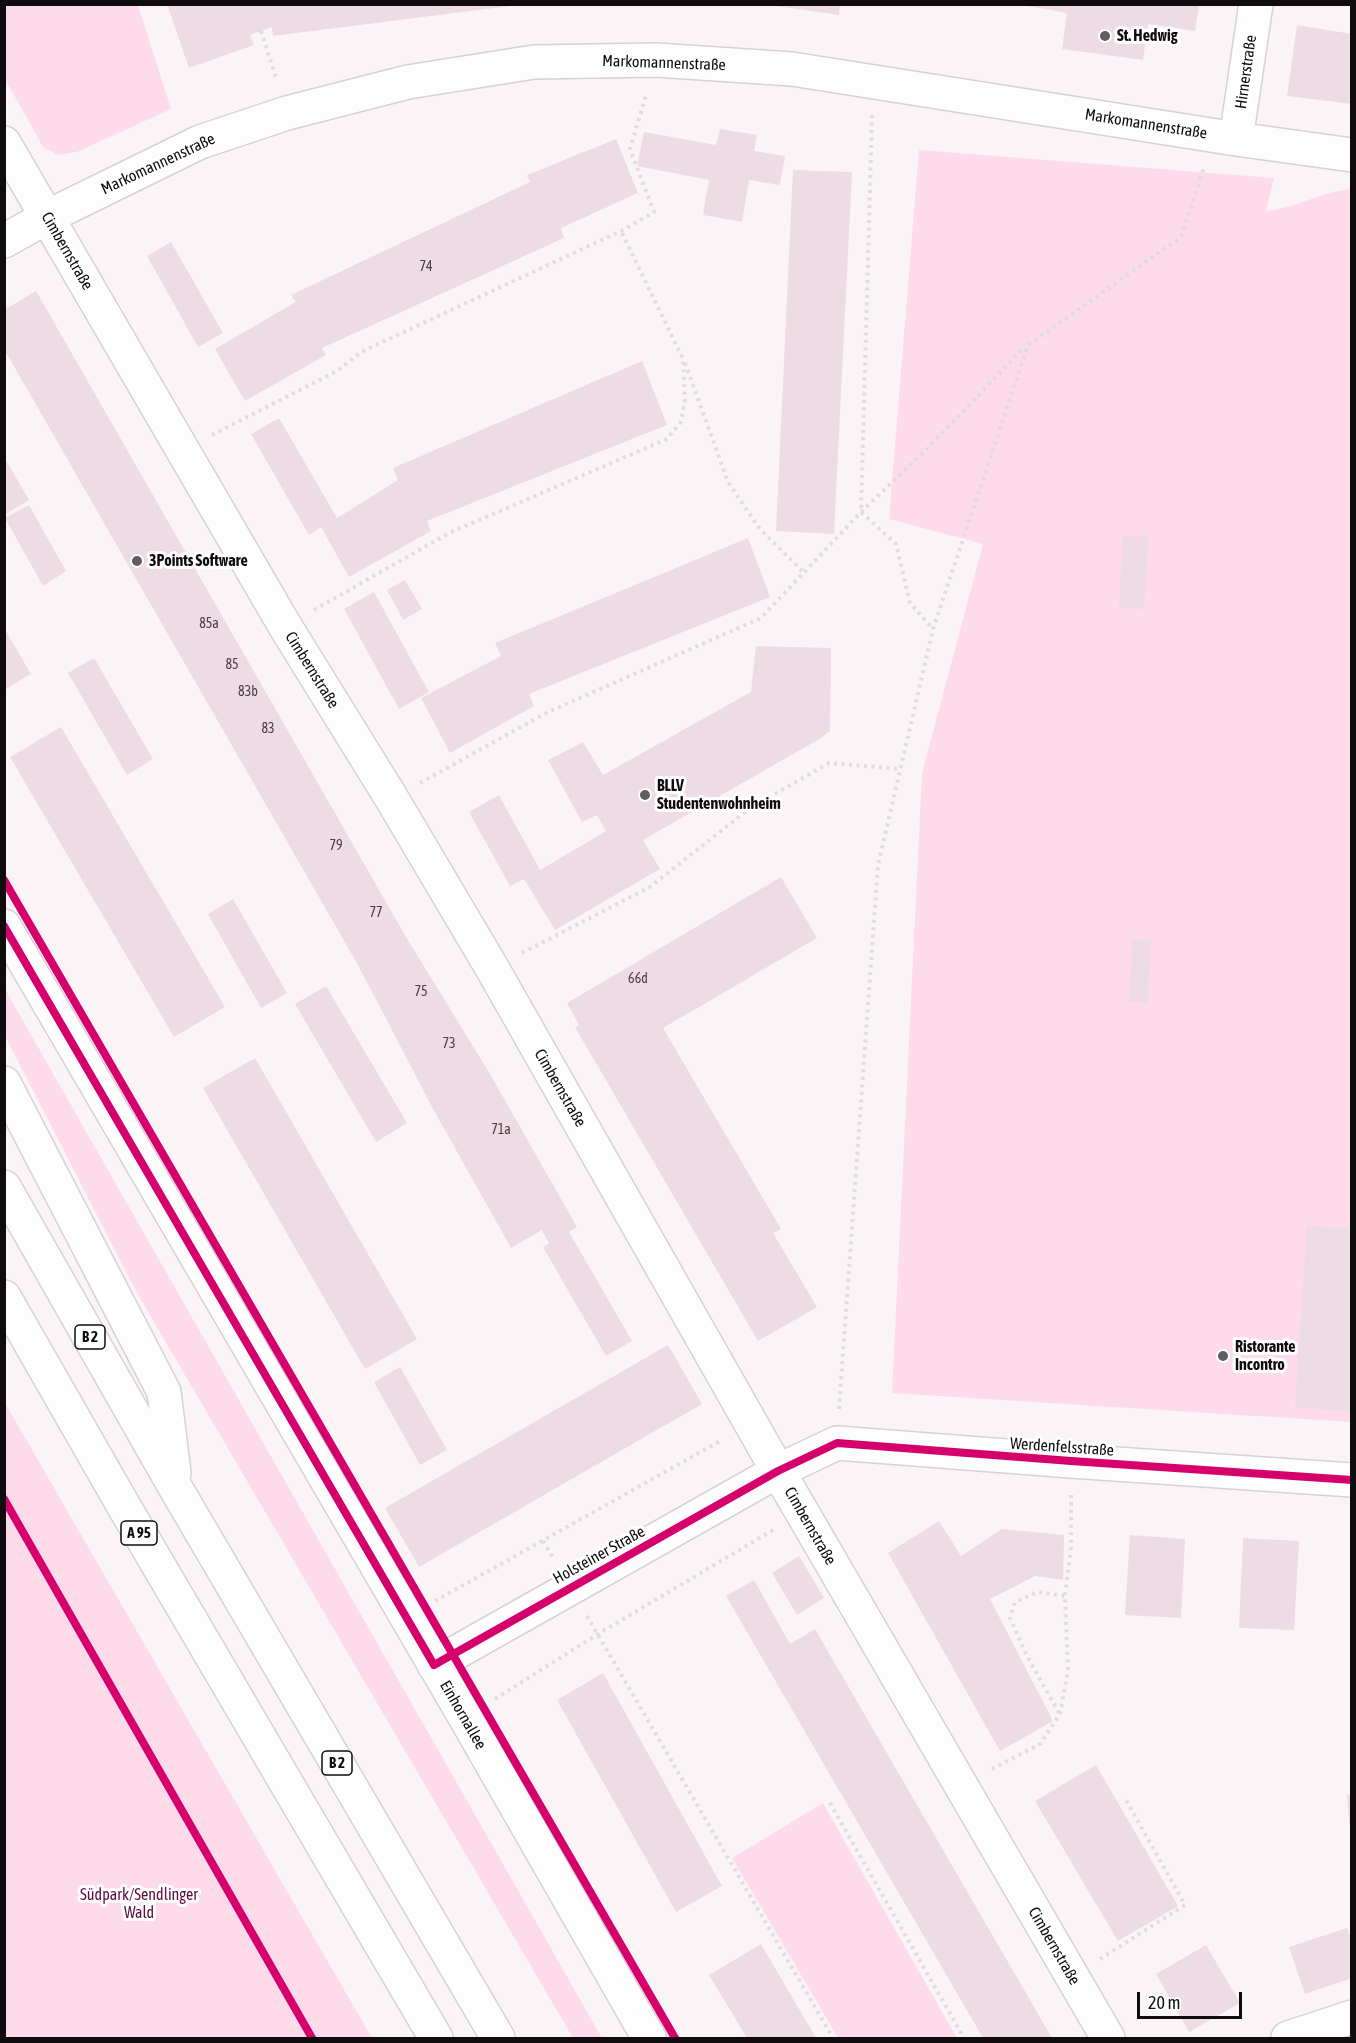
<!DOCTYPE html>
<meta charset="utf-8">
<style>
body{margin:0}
#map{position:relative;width:1356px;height:2043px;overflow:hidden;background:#faf4f7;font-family:"Asap Condensed",sans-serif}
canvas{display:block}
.frame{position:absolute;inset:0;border:6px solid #100c0e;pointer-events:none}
.scale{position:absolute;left:1137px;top:1992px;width:105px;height:27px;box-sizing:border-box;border:3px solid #100c0e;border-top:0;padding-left:8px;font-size:18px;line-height:21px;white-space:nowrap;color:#100c0e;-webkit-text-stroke:4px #fff;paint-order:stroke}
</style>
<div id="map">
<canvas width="1356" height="2043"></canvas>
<div class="frame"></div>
<div class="scale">20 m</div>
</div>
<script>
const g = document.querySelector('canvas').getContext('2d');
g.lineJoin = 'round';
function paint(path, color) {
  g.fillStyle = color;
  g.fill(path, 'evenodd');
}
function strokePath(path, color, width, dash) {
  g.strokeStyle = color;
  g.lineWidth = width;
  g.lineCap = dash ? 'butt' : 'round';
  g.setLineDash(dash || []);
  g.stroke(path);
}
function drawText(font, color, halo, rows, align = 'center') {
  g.font = font + ' "Asap Condensed",sans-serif';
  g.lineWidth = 6;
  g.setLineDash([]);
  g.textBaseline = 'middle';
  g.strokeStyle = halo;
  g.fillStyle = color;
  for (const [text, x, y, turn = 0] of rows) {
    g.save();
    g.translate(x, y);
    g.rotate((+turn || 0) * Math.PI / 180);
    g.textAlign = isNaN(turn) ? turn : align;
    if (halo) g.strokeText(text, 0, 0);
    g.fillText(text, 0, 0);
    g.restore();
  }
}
paint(new Path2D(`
 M 4,5 L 138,5 L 171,109 L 77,152 L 58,155 L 43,147 L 5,79 Z
 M 919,150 L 1274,178 L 1266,211 C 1297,208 1320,192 1351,189 L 1351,1422 L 892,1393 L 922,773 L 983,544 L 889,519 Z
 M 5,989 L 602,2038 L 573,2038 L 137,1293 L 5,1036 Z
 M 4,1403 L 5,1403 L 372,2038 L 5,2038 Z
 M 823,1803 L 957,2038 L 838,2038 L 732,1858 Z`), '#fddbea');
paint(new Path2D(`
 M 167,4 L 510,4 L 510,6 L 273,36 L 272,27 L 250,35 L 254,45 L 189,68 Z
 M 763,4 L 840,4 L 839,15 Z
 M 1016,4 L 1199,4 L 1195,31 L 1148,24 L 1143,60 L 1062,49 L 1067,13 Z
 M 1297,25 L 1352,34 L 1352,104 L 1287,96 Z
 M 720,129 L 757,135 L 754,151 L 785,156 L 780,185 L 749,180 L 742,222 L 703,215 L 709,180 L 637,166 L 644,132 L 716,145 Z
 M 616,139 L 638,193 L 561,228 L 564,238 L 322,348 L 326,355 L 245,401 L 215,349 L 296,302 L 291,295 L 530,182 L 527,175 Z
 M 793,170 L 852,172 L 834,534 L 776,531 Z
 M 171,242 L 223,333 L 198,347 L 147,256 Z
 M 36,291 L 406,937 L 490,1074 L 577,1227 L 569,1232 L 632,1341 L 606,1356 L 543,1247 L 549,1243 L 542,1230 L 511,1248 L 432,1107 L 358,965 L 4,349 L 4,310 Z
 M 642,361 L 667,425 L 427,521 L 431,531 L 349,577 L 321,527 L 309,535 L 251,434 L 279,418 L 337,518 L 398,480 L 393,468 Z
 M 4,457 L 29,500 L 4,515 Z
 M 29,505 L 66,571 L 43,586 L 5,518 Z
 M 1123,536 L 1148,537 L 1144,609 L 1119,608 Z
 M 748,538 L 770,597 L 529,694 L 534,706 L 450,753 L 421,698 L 501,656 L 495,643 Z
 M 405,580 L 422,609 L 403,620 L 387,590 Z
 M 374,592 L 429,692 L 399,709 L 344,609 Z
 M 4,628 L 31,674 L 4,690 Z
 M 756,646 L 831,648 L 830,731 L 821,738 L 643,840 L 660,869 L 555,930 L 524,879 L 510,886 L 469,812 L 499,795 L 540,870 L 606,831 L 597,815 L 582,822 L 548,760 L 583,742 L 603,775 L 751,692 Z
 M 94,658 L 153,759 L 127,775 L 68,673 Z
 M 61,727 L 225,1007 L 174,1037 L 10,757 Z
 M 781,877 L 817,938 L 663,1028 L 781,1229 L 773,1233 L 817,1307 L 758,1341 L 575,1027 L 579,1025 L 567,1003 Z
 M 233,899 L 287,993 L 261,1008 L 208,914 Z
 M 1133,939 L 1151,940 L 1147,1003 L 1129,1002 Z
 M 326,986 L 407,1123 L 376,1142 L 295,1004 Z
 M 255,1058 L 417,1339 L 365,1369 L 203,1088 Z
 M 1307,1226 L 1352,1229 L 1352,1411 L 1295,1407 Z
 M 668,1345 L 702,1404 L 419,1567 L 385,1508 Z
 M 400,1367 L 447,1450 L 420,1465 L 374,1382 Z
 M 939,1521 L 961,1556 L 1002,1529 L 1064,1535 L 1063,1580 L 1035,1576 L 990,1599 L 1053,1721 L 1000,1751 L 888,1553 Z
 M 1130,1535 L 1185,1539 L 1181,1618 L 1125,1615 Z
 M 1243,1538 L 1299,1541 L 1294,1630 L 1239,1628 Z
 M 799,1556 L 824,1598 L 797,1615 L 772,1573 Z
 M 754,1580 L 790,1644 L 815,1629 L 1052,2038 L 983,2038 L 726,1596 Z
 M 603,1673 L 722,1886 L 676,1912 L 557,1700 Z
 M 1096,1765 L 1178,1906 L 1118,1941 L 1035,1801 Z
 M 1347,1795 L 1352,1795 L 1352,1830 L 1350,1830 Z
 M 1347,1928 L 1352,1941 L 1352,1978 L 1305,1994 L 1289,1947 Z
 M 761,1944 L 816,2038 L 747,2038 L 709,1975 Z
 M 1206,1945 L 1240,2003 L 1189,2032 L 1156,1974 Z`), '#eddce4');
const minor = new Path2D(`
 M 1236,139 L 1256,4
 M 4,143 L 285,626 L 392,799 L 492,968 L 778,1471 L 1108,2038
 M 4,241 L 47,217 L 200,142 L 287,113 L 408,82 L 534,62 L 656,60 L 792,69 L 1236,139 L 1352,155
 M 4,926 L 465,1717 L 649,2038
 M 434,1665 L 778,1471 L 837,1443 L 1071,1461 L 1352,1480
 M 1288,2038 L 1352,2017`);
const highway = new Path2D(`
 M 4,1083 L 164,1392 L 174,1473
 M 4,1187 L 175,1487 L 498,2038
 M 4,1297 L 126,1510 L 436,2038`);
strokePath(minor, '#d7d1d4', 36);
strokePath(highway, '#d7d1d4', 36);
strokePath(new Path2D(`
 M 261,31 L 277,81
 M 872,115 L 861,512 L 896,544 L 910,603 L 932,628
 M 685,363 L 728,482 L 759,528 L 804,573
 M 212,435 L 337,371 L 361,352 L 621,231 L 654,212 L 630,149 L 646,95
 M 314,610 L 449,533 L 667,439 L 681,422 L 685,400 L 683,359 L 621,231
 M 420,783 L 548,712 L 761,618 L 861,512 L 920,456 L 1025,347
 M 522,953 L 650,887 L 750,808 L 829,763 L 900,769
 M 839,1409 L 878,865 L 933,629 L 1028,345 L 1181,237 L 1204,167
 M 543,1541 L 553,1558
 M 435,1601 L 722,1440
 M 587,1616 L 833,2038
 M 495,1699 L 598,1634 L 773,1530
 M 1059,1713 L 1026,1654 L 1010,1618 L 1015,1602 L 1038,1592 L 1065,1596
 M 992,1769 L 1040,1744 L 1060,1714 L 1068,1670 L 1065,1596 L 1071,1547 L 1071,1495
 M 830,1803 L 964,2038
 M 1100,1959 L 1185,1905 L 1126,1800`), '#dfdcde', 4, [3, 4.5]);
strokePath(minor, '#fefdfe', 33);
strokePath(highway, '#fefdfe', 33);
strokePath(new Path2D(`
 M 4,880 L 675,2038
 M 4,926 L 434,1665 L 778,1471 L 837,1443 L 1071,1461 L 1352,1480
 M 4,1499 L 312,2038`), '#d6006c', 8);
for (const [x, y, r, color] of [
 [1105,36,6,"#625d60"],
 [137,561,6,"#625d60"],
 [645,795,6,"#625d60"],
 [1223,1356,6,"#625d60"]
]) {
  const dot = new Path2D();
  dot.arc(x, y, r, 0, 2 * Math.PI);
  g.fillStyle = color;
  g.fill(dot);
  strokePath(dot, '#fff', 2);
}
drawText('14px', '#474044', null, [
 ["74",426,267],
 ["85a",209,624],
 ["85",232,665],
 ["83b",248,692],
 ["83",268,729],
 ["79",336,846],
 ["77",376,913],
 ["66d",638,979],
 ["75",421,992],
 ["73",449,1044],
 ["71a",501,1130]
]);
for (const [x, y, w] of [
 [90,1337,30],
 [139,1533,36],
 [337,1763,30]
]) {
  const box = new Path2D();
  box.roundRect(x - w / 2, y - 12, w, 24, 4.5);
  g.fillStyle = '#fff';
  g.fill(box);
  strokePath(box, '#100c0e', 1.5);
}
drawText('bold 15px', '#100c0e', null, [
 ["B 2",90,1337],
 ["A 95",139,1533],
 ["B 2",337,1763]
]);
drawText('bold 16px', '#100c0e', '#fff', [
 ["St. Hedwig",1117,36],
 ["3Points Software",149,561],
 ["BLLV",657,786],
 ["Studentenwohnheim",657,804],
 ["Ristorante",1235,1347],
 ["Incontro",1235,1365]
], 'left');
drawText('16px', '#100c0e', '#fff', [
 ["Markomannenstraße",664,63,2],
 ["Hirnerstraße",1246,72,-82],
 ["Markomannenstraße",1146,124,9],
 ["Markomannenstraße",158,164,-25],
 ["Cimbernstraße",67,251,60],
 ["Cimbernstraße",312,670,58],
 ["Cimbernstraße",560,1088,60],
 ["Werdenfelsstraße",1062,1447,4],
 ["Cimbernstraße",810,1526,60],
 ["Holsteiner Straße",599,1555,-29],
 ["Einhornallee",463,1715,60],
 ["Cimbernstraße",1054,1946,60]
]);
drawText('16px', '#5f0c3d', '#fff', [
 ["Südpark/Sendlinger",139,1895],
 ["Wald",139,1913]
]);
</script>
